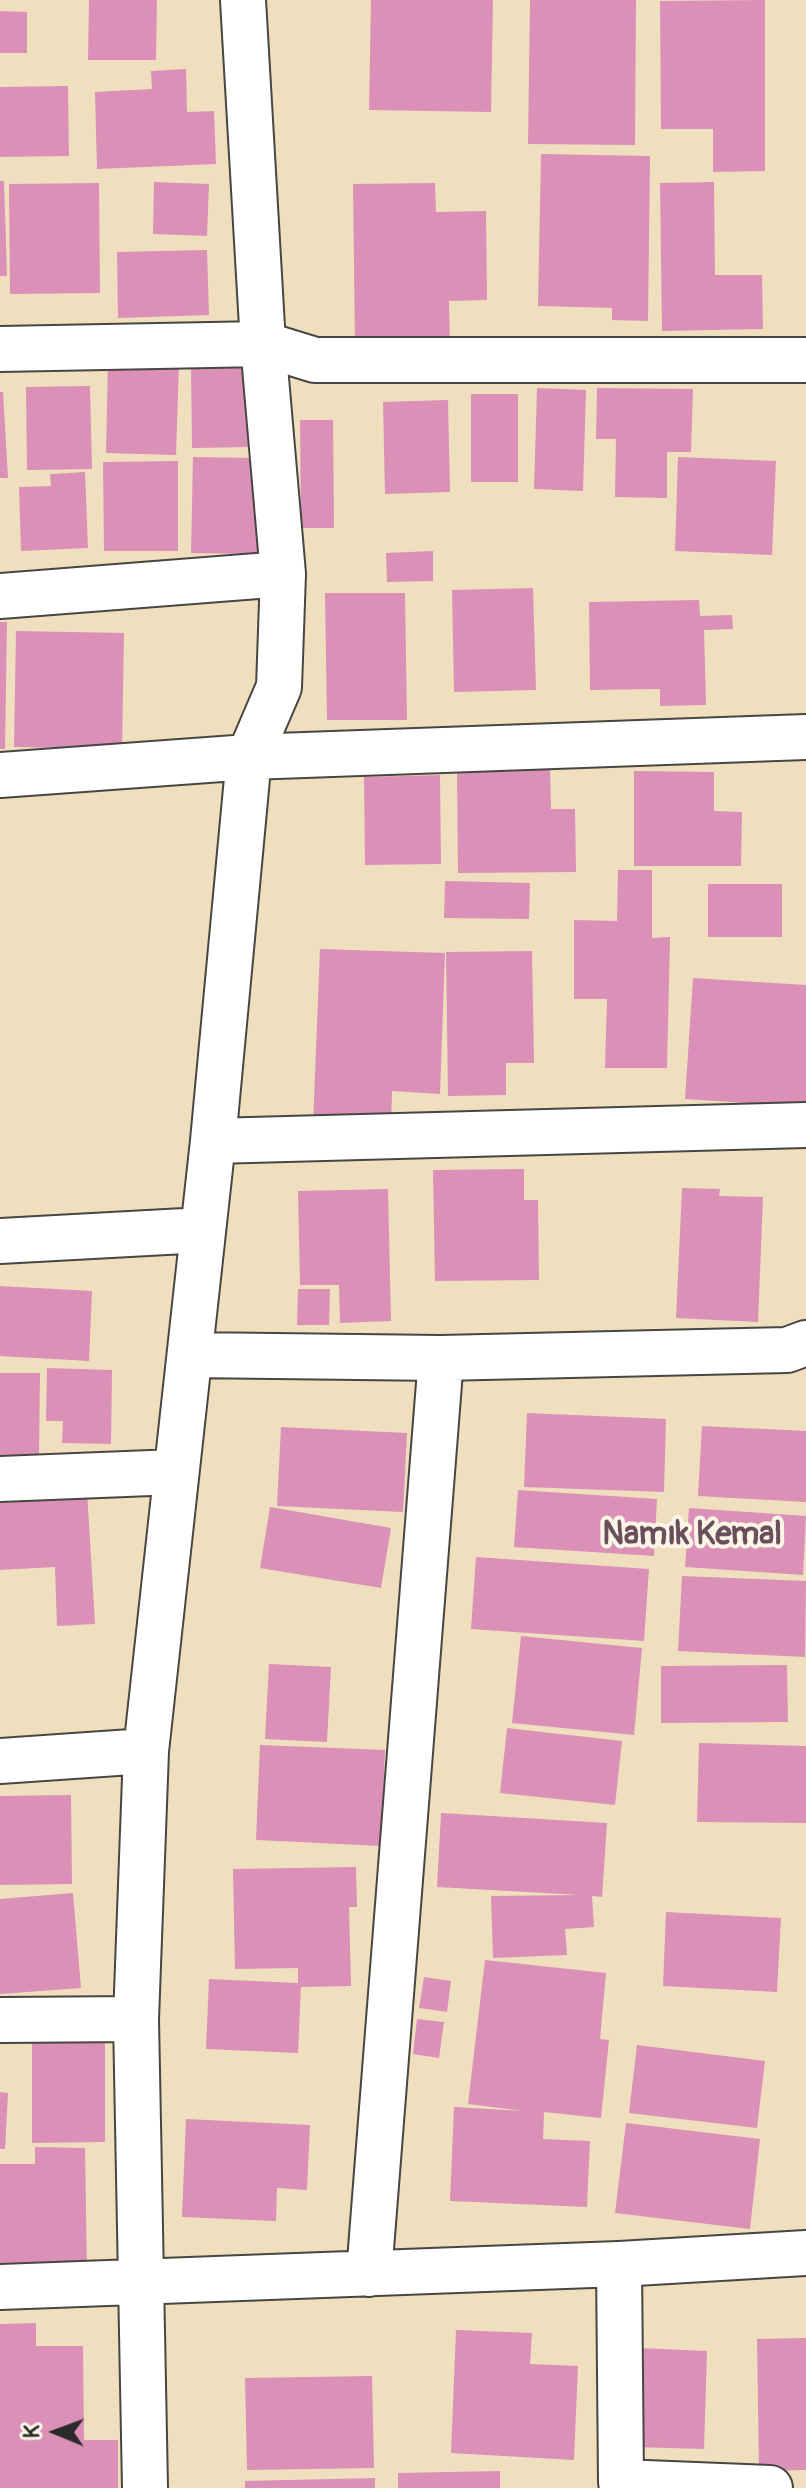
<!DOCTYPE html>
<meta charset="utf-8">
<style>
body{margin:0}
#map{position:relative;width:806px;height:2488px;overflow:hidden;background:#efdfbe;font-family:Pangolin,sans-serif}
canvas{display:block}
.north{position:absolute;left:16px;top:2392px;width:80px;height:80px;-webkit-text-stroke:6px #fcf5e5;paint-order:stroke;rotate:271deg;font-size:22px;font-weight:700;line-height:32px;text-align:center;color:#2b2b2b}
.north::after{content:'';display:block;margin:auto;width:28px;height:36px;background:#2b2b2b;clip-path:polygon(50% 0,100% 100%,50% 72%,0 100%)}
</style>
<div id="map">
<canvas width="806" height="2488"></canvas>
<div class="north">K</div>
</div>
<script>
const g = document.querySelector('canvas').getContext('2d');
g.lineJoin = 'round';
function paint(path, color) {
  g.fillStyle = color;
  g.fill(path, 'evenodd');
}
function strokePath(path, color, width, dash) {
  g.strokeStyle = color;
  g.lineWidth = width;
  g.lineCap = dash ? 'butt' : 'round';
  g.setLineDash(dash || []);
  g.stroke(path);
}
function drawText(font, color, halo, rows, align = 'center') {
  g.font = font + ' Pangolin,sans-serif';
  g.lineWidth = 8;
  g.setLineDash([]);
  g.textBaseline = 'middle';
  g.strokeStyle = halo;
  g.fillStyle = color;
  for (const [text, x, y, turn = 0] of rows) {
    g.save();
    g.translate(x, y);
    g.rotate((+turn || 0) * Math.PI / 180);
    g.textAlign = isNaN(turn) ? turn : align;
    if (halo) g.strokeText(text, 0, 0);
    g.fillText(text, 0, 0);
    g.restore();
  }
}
paint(new Path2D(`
 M 89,0 L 157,0 L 156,60 L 88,60 Z
 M 371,0 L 493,0 L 491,112 L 369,110 Z
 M 530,0 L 636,0 L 635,145 L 528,144 Z
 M 765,0 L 765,171 L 713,172 L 713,129 L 661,129 L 660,1 Z
 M 0,11 L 27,12 L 27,53 L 0,53 Z
 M 186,69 L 187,112 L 214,111 L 216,164 L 97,169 L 95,92 L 152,89 L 151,71 Z
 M 68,86 L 69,156 L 0,157 L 0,87 Z
 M 541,154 L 650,156 L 648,321 L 612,320 L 612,308 L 538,306 Z
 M 0,181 L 4,181 L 7,276 L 0,276 Z
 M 154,182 L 209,184 L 207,236 L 153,234 Z
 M 714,182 L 715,275 L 762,275 L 763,329 L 662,331 L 660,183 Z
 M 99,183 L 100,293 L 10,294 L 9,184 Z
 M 435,183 L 436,212 L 486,211 L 487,300 L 449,301 L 450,346 L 355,347 L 353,184 Z
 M 207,250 L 209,315 L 118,318 L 117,252 Z
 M 108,360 L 179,362 L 176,455 L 106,453 Z
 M 191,365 L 250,365 L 251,447 L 192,448 Z
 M 90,386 L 92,469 L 27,470 L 26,387 Z
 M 537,388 L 586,390 L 583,491 L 534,489 Z
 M 597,388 L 693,389 L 691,452 L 667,452 L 667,498 L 615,497 L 616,439 L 596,439 Z
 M 0,392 L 3,392 L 8,478 L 0,478 Z
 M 471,394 L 518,394 L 518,482 L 471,482 Z
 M 448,400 L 450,492 L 385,494 L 383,402 Z
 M 300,420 L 333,420 L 334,528 L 301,528 Z
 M 193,457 L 259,458 L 258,554 L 191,553 Z
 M 678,457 L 776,461 L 772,555 L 675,551 Z
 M 178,461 L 178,551 L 104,551 L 103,462 Z
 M 85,472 L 88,548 L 21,551 L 19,487 L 51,486 L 50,474 Z
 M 433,551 L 433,581 L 387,582 L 386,553 Z
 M 533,588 L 536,690 L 454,692 L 452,590 Z
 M 325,593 L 405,593 L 407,720 L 327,720 Z
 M 699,600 L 700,616 L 732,615 L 733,629 L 704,630 L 706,705 L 660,706 L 660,689 L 590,690 L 589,602 Z
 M 0,622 L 7,622 L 5,749 L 0,749 Z
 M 16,631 L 124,633 L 122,749 L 14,747 Z
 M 550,767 L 551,809 L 575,809 L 576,872 L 458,873 L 457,769 Z
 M 634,771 L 714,772 L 714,811 L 742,812 L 741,866 L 634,866 Z
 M 440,775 L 441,864 L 365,865 L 364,777 Z
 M 618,870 L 652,870 L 652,938 L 670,937 L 667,1068 L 605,1068 L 607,999 L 574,999 L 574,920 L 617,921 Z
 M 445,881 L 530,883 L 529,919 L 444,918 Z
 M 708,884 L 782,884 L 782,937 L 708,937 Z
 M 320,949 L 445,953 L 440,1094 L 392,1091 L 391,1127 L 313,1124 Z
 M 532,951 L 534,1063 L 506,1063 L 506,1095 L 448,1096 L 446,952 Z
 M 693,978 L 806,985 L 806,1107 L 685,1099 Z
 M 524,1169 L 524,1200 L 538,1200 L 539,1280 L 435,1281 L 433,1170 Z
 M 682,1188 L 720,1189 L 719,1196 L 763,1197 L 758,1322 L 676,1318 Z
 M 388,1189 L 391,1321 L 340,1323 L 339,1285 L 300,1285 L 298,1191 Z
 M 0,1286 L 92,1291 L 89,1361 L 0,1356 Z
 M 298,1289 L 330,1289 L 329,1325 L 297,1325 Z
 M 47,1368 L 112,1370 L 111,1444 L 62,1443 L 63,1421 L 46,1421 Z
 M 0,1373 L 40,1373 L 39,1455 L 0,1455 Z
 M 527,1413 L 666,1419 L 664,1492 L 524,1487 Z
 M 702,1426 L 806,1431 L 806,1502 L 698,1496 Z
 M 281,1427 L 407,1433 L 403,1512 L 277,1506 Z
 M 518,1490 L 657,1499 L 654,1556 L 514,1547 Z
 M 87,1491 L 95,1624 L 57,1626 L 55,1567 L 0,1570 L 0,1496 Z
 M 270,1507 L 391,1528 L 381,1588 L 260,1568 Z
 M 689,1508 L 806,1516 L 803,1575 L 685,1567 Z
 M 476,1557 L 649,1569 L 644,1641 L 471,1629 Z
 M 682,1576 L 806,1581 L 805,1657 L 678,1651 Z
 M 521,1636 L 642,1648 L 634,1735 L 512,1723 Z
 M 269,1664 L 331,1667 L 327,1742 L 265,1739 Z
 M 787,1665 L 788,1722 L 661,1723 L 661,1666 Z
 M 507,1728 L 622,1741 L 615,1805 L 500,1793 Z
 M 699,1743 L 806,1746 L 806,1823 L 697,1822 Z
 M 260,1745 L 385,1750 L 381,1846 L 256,1840 Z
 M 71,1795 L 72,1884 L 0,1885 L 0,1796 Z
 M 441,1813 L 607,1823 L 602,1897 L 592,1896 L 594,1927 L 565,1929 L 567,1955 L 493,1958 L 491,1896 L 580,1895 L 437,1887 Z
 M 356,1867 L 357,1907 L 349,1907 L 351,1986 L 301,1987 L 298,2053 L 206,2049 L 209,1979 L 298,1983 L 298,1968 L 235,1969 L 233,1869 Z
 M 73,1893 L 81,1988 L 0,1994 L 0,1899 Z
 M 666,1912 L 781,1918 L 777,1992 L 663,1986 Z
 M 485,1960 L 606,1973 L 600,2039 L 609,2040 L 601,2118 L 544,2112 L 543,2139 L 590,2141 L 587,2207 L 450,2201 L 454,2107 L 524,2111 L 468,2104 Z
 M 424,1977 L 451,1981 L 447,2012 L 419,2008 Z
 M 417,2019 L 444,2022 L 439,2058 L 413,2054 Z
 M 105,2035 L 105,2142 L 32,2143 L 32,2036 Z
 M 637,2045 L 765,2061 L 757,2128 L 629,2113 Z
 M 0,2092 L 8,2093 L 5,2149 L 0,2149 Z
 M 186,2119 L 310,2125 L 307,2190 L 277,2188 L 276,2221 L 182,2217 Z
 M 626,2123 L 760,2139 L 750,2229 L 615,2213 Z
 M 35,2147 L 85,2148 L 87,2275 L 0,2281 L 0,2164 L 35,2164 Z
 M 36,2323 L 36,2346 L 83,2346 L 84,2440 L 118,2440 L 118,2488 L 0,2488 L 0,2324 Z
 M 456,2330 L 532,2333 L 530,2364 L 578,2366 L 574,2460 L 451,2453 Z
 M 806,2338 L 806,2470 L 759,2471 L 757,2339 Z
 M 638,2348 L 707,2351 L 704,2449 L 634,2447 Z
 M 372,2376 L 374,2468 L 247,2470 L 245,2378 Z
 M 500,2471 L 500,2488 L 398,2488 L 398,2473 Z
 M 375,2478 L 375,2488 L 245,2488 L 245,2481 Z`), '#db90b8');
const minor = new Path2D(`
 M 0,349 L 263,344 L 315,360 L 806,360
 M 0,596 L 283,574
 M 0,775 L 249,757 L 806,737
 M 213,1141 L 806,1125
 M 0,1241 L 203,1230
 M 190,1355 L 441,1358 L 787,1350 L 806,1343
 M 0,1479 L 176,1472
 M 0,1761 L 146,1751
 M 0,2020 L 136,2019
 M 619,2264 L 621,2482 L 770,2488
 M 369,2274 L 441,1358
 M 0,2287 L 619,2264 L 806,2253
 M 145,2488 L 136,2019 L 146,1751 L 213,1141 L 249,757 L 279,687 L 283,574 L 263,344 L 243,0`);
strokePath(minor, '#484641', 48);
strokePath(minor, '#fff', 44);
drawText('bold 32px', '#694e5c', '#fcf5e5', [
 ["Namık Kemal",692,1536]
]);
</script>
